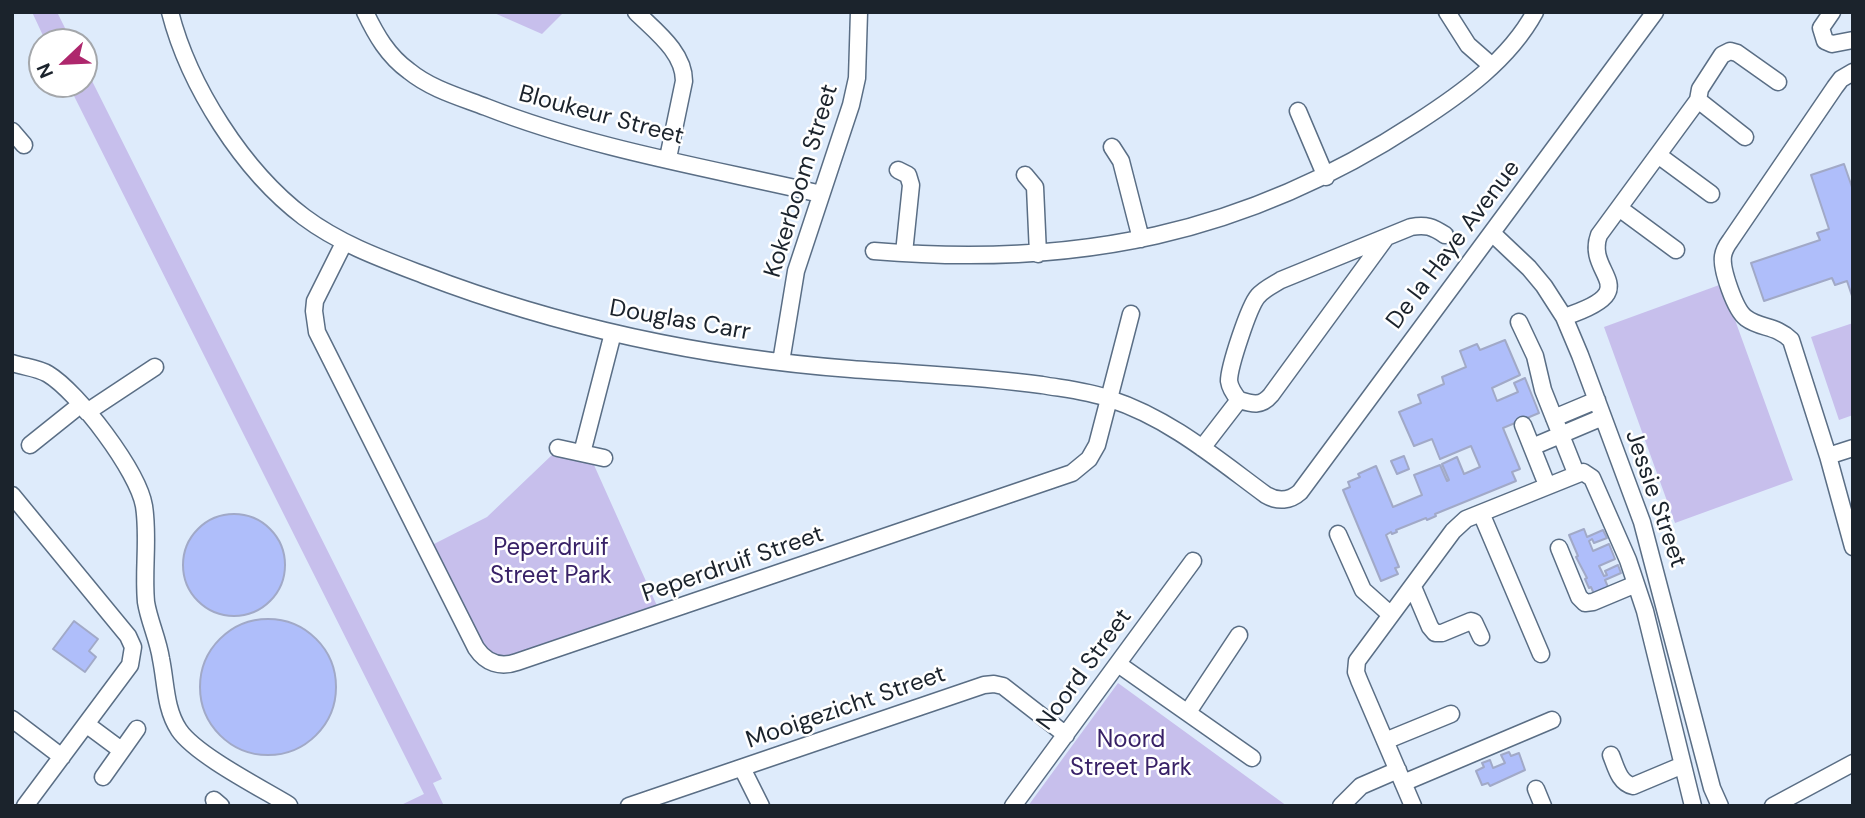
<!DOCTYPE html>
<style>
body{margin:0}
#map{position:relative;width:1865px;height:818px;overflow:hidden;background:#deebfb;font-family:"DM Sans",sans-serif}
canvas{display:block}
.frame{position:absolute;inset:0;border:14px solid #1b232c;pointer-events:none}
.north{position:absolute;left:28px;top:28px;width:70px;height:70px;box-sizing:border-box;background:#fff;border:2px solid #a4a7ab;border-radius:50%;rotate:247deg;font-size:19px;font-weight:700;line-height:28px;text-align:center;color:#1b232c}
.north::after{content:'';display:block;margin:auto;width:24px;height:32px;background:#ae276d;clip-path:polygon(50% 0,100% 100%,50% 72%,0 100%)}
</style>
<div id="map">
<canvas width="1865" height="818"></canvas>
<div class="frame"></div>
<div class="north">N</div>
</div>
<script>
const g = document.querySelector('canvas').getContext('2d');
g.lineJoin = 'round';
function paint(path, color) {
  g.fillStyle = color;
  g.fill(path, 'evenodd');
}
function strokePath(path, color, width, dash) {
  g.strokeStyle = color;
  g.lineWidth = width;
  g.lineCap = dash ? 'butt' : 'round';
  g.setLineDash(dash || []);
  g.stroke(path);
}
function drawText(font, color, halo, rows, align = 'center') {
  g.font = font + ' "DM Sans",sans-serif';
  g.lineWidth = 5;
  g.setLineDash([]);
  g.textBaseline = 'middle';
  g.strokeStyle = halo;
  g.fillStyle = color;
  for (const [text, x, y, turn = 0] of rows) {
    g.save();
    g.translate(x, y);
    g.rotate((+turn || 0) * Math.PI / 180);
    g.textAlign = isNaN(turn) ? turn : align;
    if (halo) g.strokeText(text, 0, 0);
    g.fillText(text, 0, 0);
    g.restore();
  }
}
paint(new Path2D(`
 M 32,12 L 57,12 L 72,42 L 46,42 Z
 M 492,12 L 564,12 L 542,34 Z
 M 84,65 L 442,779 L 433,783 L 444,806 L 399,806 L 424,794 L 68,84 L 84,84 Z
 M 1722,284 L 1793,480 L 1675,523 L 1604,327 Z
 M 1853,323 L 1853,415 L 1839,420 L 1811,337 Z
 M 553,454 L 594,465 L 658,608 L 515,656 L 495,657 L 485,649 L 432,545 L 487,517 Z
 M 1118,683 L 1287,806 L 1028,806 Z`), '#c7bfec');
const building = new Path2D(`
 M 1844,164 L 1853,190 L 1853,299 L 1847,281 L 1835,285 L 1832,278 L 1764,301 L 1751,263 L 1820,240 L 1817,233 L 1829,229 L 1811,175 Z
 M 1505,340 L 1520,375 L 1492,388 L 1497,401 L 1518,392 L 1514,383 L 1525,378 L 1539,413 L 1503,428 L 1520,469 L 1512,472 L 1516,481 L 1435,514 L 1436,516 L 1427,520 L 1426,518 L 1396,530 L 1397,532 L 1392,534 L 1391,532 L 1386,535 L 1399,567 L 1395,568 L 1398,574 L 1381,581 L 1343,490 L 1350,487 L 1348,482 L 1360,477 L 1358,474 L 1376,466 L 1393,507 L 1422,495 L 1414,475 L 1440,465 L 1447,481 L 1449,480 L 1442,464 L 1457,457 L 1464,474 L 1480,467 L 1471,446 L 1440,459 L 1432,439 L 1414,446 L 1399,412 L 1421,403 L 1418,395 L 1444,384 L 1442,377 L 1466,367 L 1460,351 L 1477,344 L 1480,350 Z
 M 1404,456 L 1409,469 L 1397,474 L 1391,461 Z
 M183 565a51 51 0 1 1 102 0a51 51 0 1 1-102 0Z
 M 1584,529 L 1587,537 L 1603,530 L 1607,538 L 1594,543 L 1592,539 L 1589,541 L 1593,551 L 1609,544 L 1615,559 L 1599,566 L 1604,576 L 1607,575 L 1605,571 L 1618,565 L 1621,573 L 1605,580 L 1608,587 L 1594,594 L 1591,587 L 1589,588 L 1585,579 L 1587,578 L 1576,557 L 1578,556 L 1569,535 Z
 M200 687a68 68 0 1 1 136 0a68 68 0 1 1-136 0Z
 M 74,621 L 98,639 L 89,651 L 96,657 L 85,672 L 53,649 Z
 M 1509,752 L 1511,756 L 1519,753 L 1525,770 L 1490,786 L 1488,783 L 1482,785 L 1476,771 L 1484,767 L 1482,763 L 1490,760 L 1493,768 L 1505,763 L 1501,755 Z`);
paint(building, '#afbefa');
strokePath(building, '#a1a9c7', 2);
const minor = new Path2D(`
 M 170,12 C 189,86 243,171 304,217 C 340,244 382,259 424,275 C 560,327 706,358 851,369 C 915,374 978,376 1042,385 C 1065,389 1088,391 1110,399 C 1169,418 1217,459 1266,495 C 1278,502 1290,501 1300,492 L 1655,12
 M 365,12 C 376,35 388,56 409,71 C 431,89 460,97 486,107 C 593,149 709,168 821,194
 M 636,12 C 655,31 684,52 684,81 L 668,158
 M 1447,12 L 1468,45 L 1492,66
 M 1832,12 L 1821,28 L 1825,41 L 1832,44 L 1853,40
 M 1853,72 L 1841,79 L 1835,87 L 1730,241 C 1727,245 1724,250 1723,256 C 1721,269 1735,310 1746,318 C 1761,329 1776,325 1791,340 L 1828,456 L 1853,547
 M 1698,100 L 1745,137
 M 1298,111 L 1326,177
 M 12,131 L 24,145
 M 1112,147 L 1121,161 L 1141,239
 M 1658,155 L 1711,194
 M 898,170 L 908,175 L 911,185 L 904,253
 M 1025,175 L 1035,187 L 1038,254
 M 1619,208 L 1676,250
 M 1492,233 L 1529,268 L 1544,286 L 1564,317 L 1580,355 L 1642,522 L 1712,788 L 1720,806
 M 1385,239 L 1271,395 C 1261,407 1252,404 1239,400 C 1234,394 1230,388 1229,381 C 1229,367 1249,306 1258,296 C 1264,289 1273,285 1281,280 L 1411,227 C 1426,224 1433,227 1445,235
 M 344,243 L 315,301 L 314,311 L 317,332 L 476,648 C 486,663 500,668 517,662 L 1072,473 L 1089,459 L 1097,445 L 1131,314
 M 874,251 C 1075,268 1245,235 1416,123 C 1461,94 1509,60 1535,12
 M 1564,317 C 1649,289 1584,275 1599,235 L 1698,100 L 1700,89 L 1722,55 L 1730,51 L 1737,53 L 1778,82
 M 1519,322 L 1535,356 L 1543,390 L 1576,473
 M 781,362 L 796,271 L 851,105 L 857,78 L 859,12
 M 12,363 C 24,367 38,368 48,374 C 78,392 138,471 144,506 C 149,538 143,570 146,602 C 149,621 158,639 161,659 C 166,683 165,709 179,730 C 196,755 261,788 289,805
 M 87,412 L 155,367
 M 1554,418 L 1597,400
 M 1523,425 L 1547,485
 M 30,445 L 80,405
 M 1532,447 L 1603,417
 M 558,448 L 604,458
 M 1202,448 L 1239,400
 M 582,453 L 613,333
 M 1828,456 L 1853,448
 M 12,495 L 128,636 L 133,647 L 130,665 L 25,806
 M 1481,513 L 1541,654
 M 1338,534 L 1363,590 L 1391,615
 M 1559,548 L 1579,597 L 1585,603 L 1593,602 L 1636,584
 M 1413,587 L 1430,627 L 1435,633 L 1442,633 L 1471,621 L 1474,622 L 1481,637
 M 1118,664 L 1252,758
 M 1188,712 L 1239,635
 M 12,719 L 62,757
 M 86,724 L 121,750
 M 1385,741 L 1451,714
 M 1611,755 C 1616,767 1619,783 1633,786 L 1683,765
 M 742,768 L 761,806
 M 103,777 L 137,729
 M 1403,783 L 1552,720
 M 1536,789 L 1543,806
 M 214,800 L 221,806
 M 629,806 L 984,685 L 994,684 L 1003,686 L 1066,735
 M 1013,806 L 1193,561
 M 1341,806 L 1361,786 L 1398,770
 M 1413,806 L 1359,680 L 1356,672 L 1357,661 L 1453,531 L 1466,519 L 1583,472 L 1592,478 L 1628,560 L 1645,611 L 1693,806
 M 1773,806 L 1853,763`);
strokePath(minor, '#5a6e85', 19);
strokePath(minor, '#fff', 16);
drawText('24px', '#1b232c', '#fff', [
 ["Bloukeur Street",601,116,15],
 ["Kokerboom Street",802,181,-73],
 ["De la Haye Avenue",1454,245,-53],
 ["Douglas Carr",680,321,10],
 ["Jessie Street",1655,499,71],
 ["Peperdruif Street",733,565,-19],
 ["Noord Street",1085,670,-54],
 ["Mooigezicht Street",846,708,-19]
]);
drawText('24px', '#382167', '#fff', [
 ["Peperdruif",551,549],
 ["Street Park",551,577],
 ["Noord",1131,741],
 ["Street Park",1131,769]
]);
</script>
